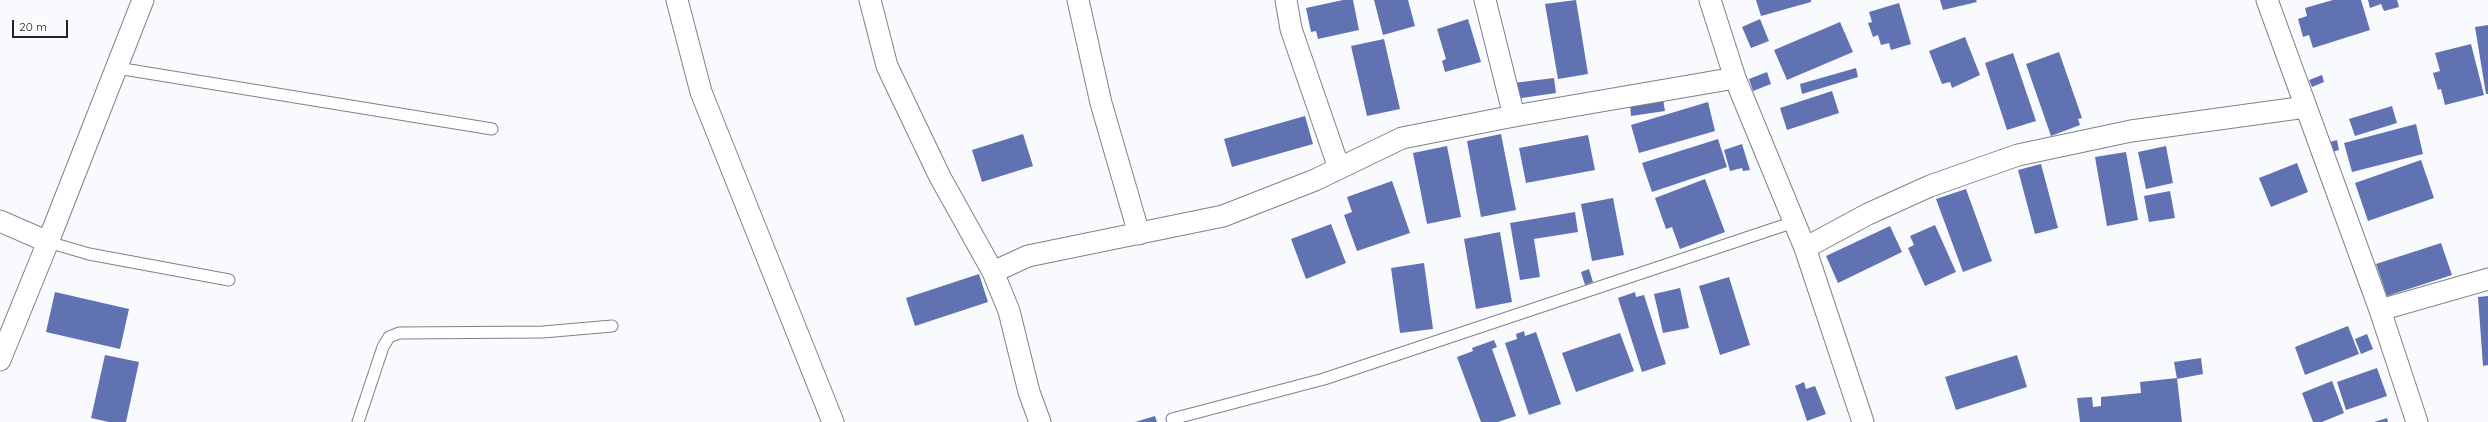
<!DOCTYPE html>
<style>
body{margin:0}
#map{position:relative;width:2488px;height:422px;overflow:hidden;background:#f9fafe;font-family:Quicksand,sans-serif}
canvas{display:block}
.scale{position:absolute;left:12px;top:20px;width:56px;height:18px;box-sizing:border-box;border:2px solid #232427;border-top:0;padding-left:5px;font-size:12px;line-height:14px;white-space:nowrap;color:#232427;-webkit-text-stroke:3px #fff;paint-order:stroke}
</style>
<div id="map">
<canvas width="2488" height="422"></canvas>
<div class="scale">20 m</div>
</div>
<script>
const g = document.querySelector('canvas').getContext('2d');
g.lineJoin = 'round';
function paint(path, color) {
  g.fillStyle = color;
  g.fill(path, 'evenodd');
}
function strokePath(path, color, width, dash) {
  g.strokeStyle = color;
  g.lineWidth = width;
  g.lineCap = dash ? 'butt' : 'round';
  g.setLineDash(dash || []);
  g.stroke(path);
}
paint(new Path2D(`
 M 1343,0 L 1353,0 L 1359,30 L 1318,39 L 1316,31 L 1311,32 L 1306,8 Z
 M 1374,0 L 1408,0 L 1415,26 L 1383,35 Z
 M 1576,0 L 1588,74 L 1558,79 L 1545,4 Z
 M 1756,0 L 1811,0 L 1811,2 L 1761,16 Z
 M 1940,0 L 1976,0 L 1977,2 L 1943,10 Z
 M 2333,0 L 2361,0 L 2370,30 L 2313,48 L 2309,35 L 2303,37 L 2298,19 L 2307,16 L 2305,8 Z
 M 2368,0 L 2397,0 L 2399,7 L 2384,11 L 2381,4 L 2370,8 Z
 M 1899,3 L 1911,44 L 1891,50 L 1889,43 L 1881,45 L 1878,35 L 1873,37 L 1868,23 L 1872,22 L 1869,12 Z
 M 1468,19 L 1481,62 L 1445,72 L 1442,61 L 1446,59 L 1437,29 Z
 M 1760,19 L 1769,41 L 1751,48 L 1742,27 Z
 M 1840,22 L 1853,52 L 1787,80 L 1774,50 Z
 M 2488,25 L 2488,94 L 2486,94 L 2475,27 Z
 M 1965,37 L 1980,75 L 1952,88 L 1950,82 L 1942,84 L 1929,51 Z
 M 1384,39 L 1400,109 L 1367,116 L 1351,46 Z
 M 2471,44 L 2484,95 L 2445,105 L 2441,89 L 2438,90 L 2433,73 L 2440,71 L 2435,53 Z
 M 2059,52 L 2082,118 L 2078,119 L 2080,125 L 2051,136 L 2026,64 Z
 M 2013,53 L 2036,121 L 2007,130 L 1985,63 Z
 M 1856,68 L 1858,77 L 1802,94 L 1800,84 Z
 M 1767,72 L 1771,84 L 1753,91 L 1749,79 Z
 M 2322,75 L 2324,82 L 2312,87 L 2309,80 Z
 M 1554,78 L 1556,93 L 1515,99 L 1513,83 Z
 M 1832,91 L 1839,113 L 1787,130 L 1780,108 Z
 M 1663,99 L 1665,111 L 1631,116 L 1630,104 Z
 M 1708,102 L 1715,131 L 1639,153 L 1631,125 Z
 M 2392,106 L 2397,123 L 2355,136 L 2349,119 Z
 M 1305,116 L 1313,144 L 1232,167 L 1224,139 Z
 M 2416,124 L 2423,154 L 2352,172 L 2344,143 Z
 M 1023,134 L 1033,166 L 982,182 L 972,150 Z
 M 1501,134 L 1516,210 L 1481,217 L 1467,141 Z
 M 1588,135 L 1595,170 L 1526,183 L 1519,148 Z
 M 1718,139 L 1727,167 L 1652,192 L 1642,163 Z
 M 2337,140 L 2339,150 L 2329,153 L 2326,143 Z
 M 1742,144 L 1750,170 L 1743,171 L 1742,168 L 1730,171 L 1724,150 Z
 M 1447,146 L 1461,217 L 1427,224 L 1413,153 Z
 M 2166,146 L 2173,183 L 2146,189 L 2138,152 Z
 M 2126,152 L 2138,220 L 2107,226 L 2095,157 Z
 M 2421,160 L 2434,198 L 2368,221 L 2355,183 Z
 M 2297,163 L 2308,192 L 2271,207 L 2259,178 Z
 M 2041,164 L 2058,228 L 2035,234 L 2018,170 Z
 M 1705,179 L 1725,232 L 1680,249 L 1672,227 L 1666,229 L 1655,198 Z
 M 1392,181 L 1410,233 L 1357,251 L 1344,215 L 1352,212 L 1347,197 Z
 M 1966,189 L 1992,261 L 1963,272 L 1936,199 Z
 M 2170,191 L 2175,218 L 2149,222 L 2144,196 Z
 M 1613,198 L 1624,255 L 1592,261 L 1581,204 Z
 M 1575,212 L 1578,232 L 1534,239 L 1540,277 L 1520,280 L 1510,223 Z
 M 1331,224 L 1346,263 L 1306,279 L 1291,239 Z
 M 1935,225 L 1956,272 L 1925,286 L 1908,248 L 1914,245 L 1910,236 Z
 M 1890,226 L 1902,252 L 1838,283 L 1826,256 Z
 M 1500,232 L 1512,302 L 1476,309 L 1464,239 Z
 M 2441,243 L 2452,275 L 2387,296 L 2376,264 Z
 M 1424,263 L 1433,329 L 1400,333 L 1391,268 Z
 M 1589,269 L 1593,282 L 1585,285 L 1581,272 Z
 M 979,274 L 988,302 L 915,326 L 906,298 Z
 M 1729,277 L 1750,345 L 1720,355 L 1699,286 Z
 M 1680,288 L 1689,328 L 1663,333 L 1654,294 Z
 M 55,292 L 129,309 L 120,349 L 46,332 Z
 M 1635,292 L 1636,297 L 1644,295 L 1666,364 L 1642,372 L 1618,298 Z
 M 2488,296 L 2488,365 L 2483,366 L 2478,297 Z
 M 2348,326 L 2359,354 L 2305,375 L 2295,347 Z
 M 1524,331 L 1525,336 L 1536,332 L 1561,404 L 1529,415 L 1505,343 L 1517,339 L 1516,334 Z
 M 1620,333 L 1634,371 L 1576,392 L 1562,353 Z
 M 2367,334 L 2373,349 L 2361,354 L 2355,339 Z
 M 1494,340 L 1497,347 L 1492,349 L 1516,416 L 1498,422 L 1481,422 L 1457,357 L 1473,351 L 1472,348 Z
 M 105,355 L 139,362 L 126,422 L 109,422 L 91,418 Z
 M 2017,355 L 2027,387 L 1956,410 L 1945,377 Z
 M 2201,358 L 2203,374 L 2177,379 L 2174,362 Z
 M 2377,368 L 2387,396 L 2346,410 L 2337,382 Z
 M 2177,378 L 2182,422 L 2080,422 L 2077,398 L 2092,397 L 2093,407 L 2101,406 L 2101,397 L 2141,393 L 2140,382 Z
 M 2332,381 L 2344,413 L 2322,422 L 2313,422 L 2302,393 Z
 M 1804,382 L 1806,389 L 1815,386 L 1826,414 L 1807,421 L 1795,386 Z
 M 1155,416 L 1157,422 L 1135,422 Z
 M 2387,418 L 2388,422 L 2374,422 Z`), '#6172b3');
const lane = new Path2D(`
 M 117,68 L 492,129
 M 48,242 L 89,254 L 229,280
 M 1172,419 L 1324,379 L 1794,222
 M 358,422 L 383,347 L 389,337 L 399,333 L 543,332 L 612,326`);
const street = new Path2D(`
 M 677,0 L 701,92 L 833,422
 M 870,0 L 887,66 L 940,177 L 993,272
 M 1078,0 L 1101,103 L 1139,234
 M 1286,0 L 1291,29 L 1339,168
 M 1485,0 L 1514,116
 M 1710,0 L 1735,78 L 1805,248 L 1863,422
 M 2267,0 L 2380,310 L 2417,422
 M 0,221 L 48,242 L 143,0
 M 1805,248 L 1868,214 L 1930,186 L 2018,155 L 2131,131 L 2306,107
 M 2380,310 L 2488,279
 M 0,360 L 48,242
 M 1040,422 L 1029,392 L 1009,311 L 993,272 L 1028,256 L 1223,216 L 1315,180 L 1402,138 L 1514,116 L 1735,78`);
strokePath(lane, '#808288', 13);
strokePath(street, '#808288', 23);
strokePath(lane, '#fff', 11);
strokePath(street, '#fff', 21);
</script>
